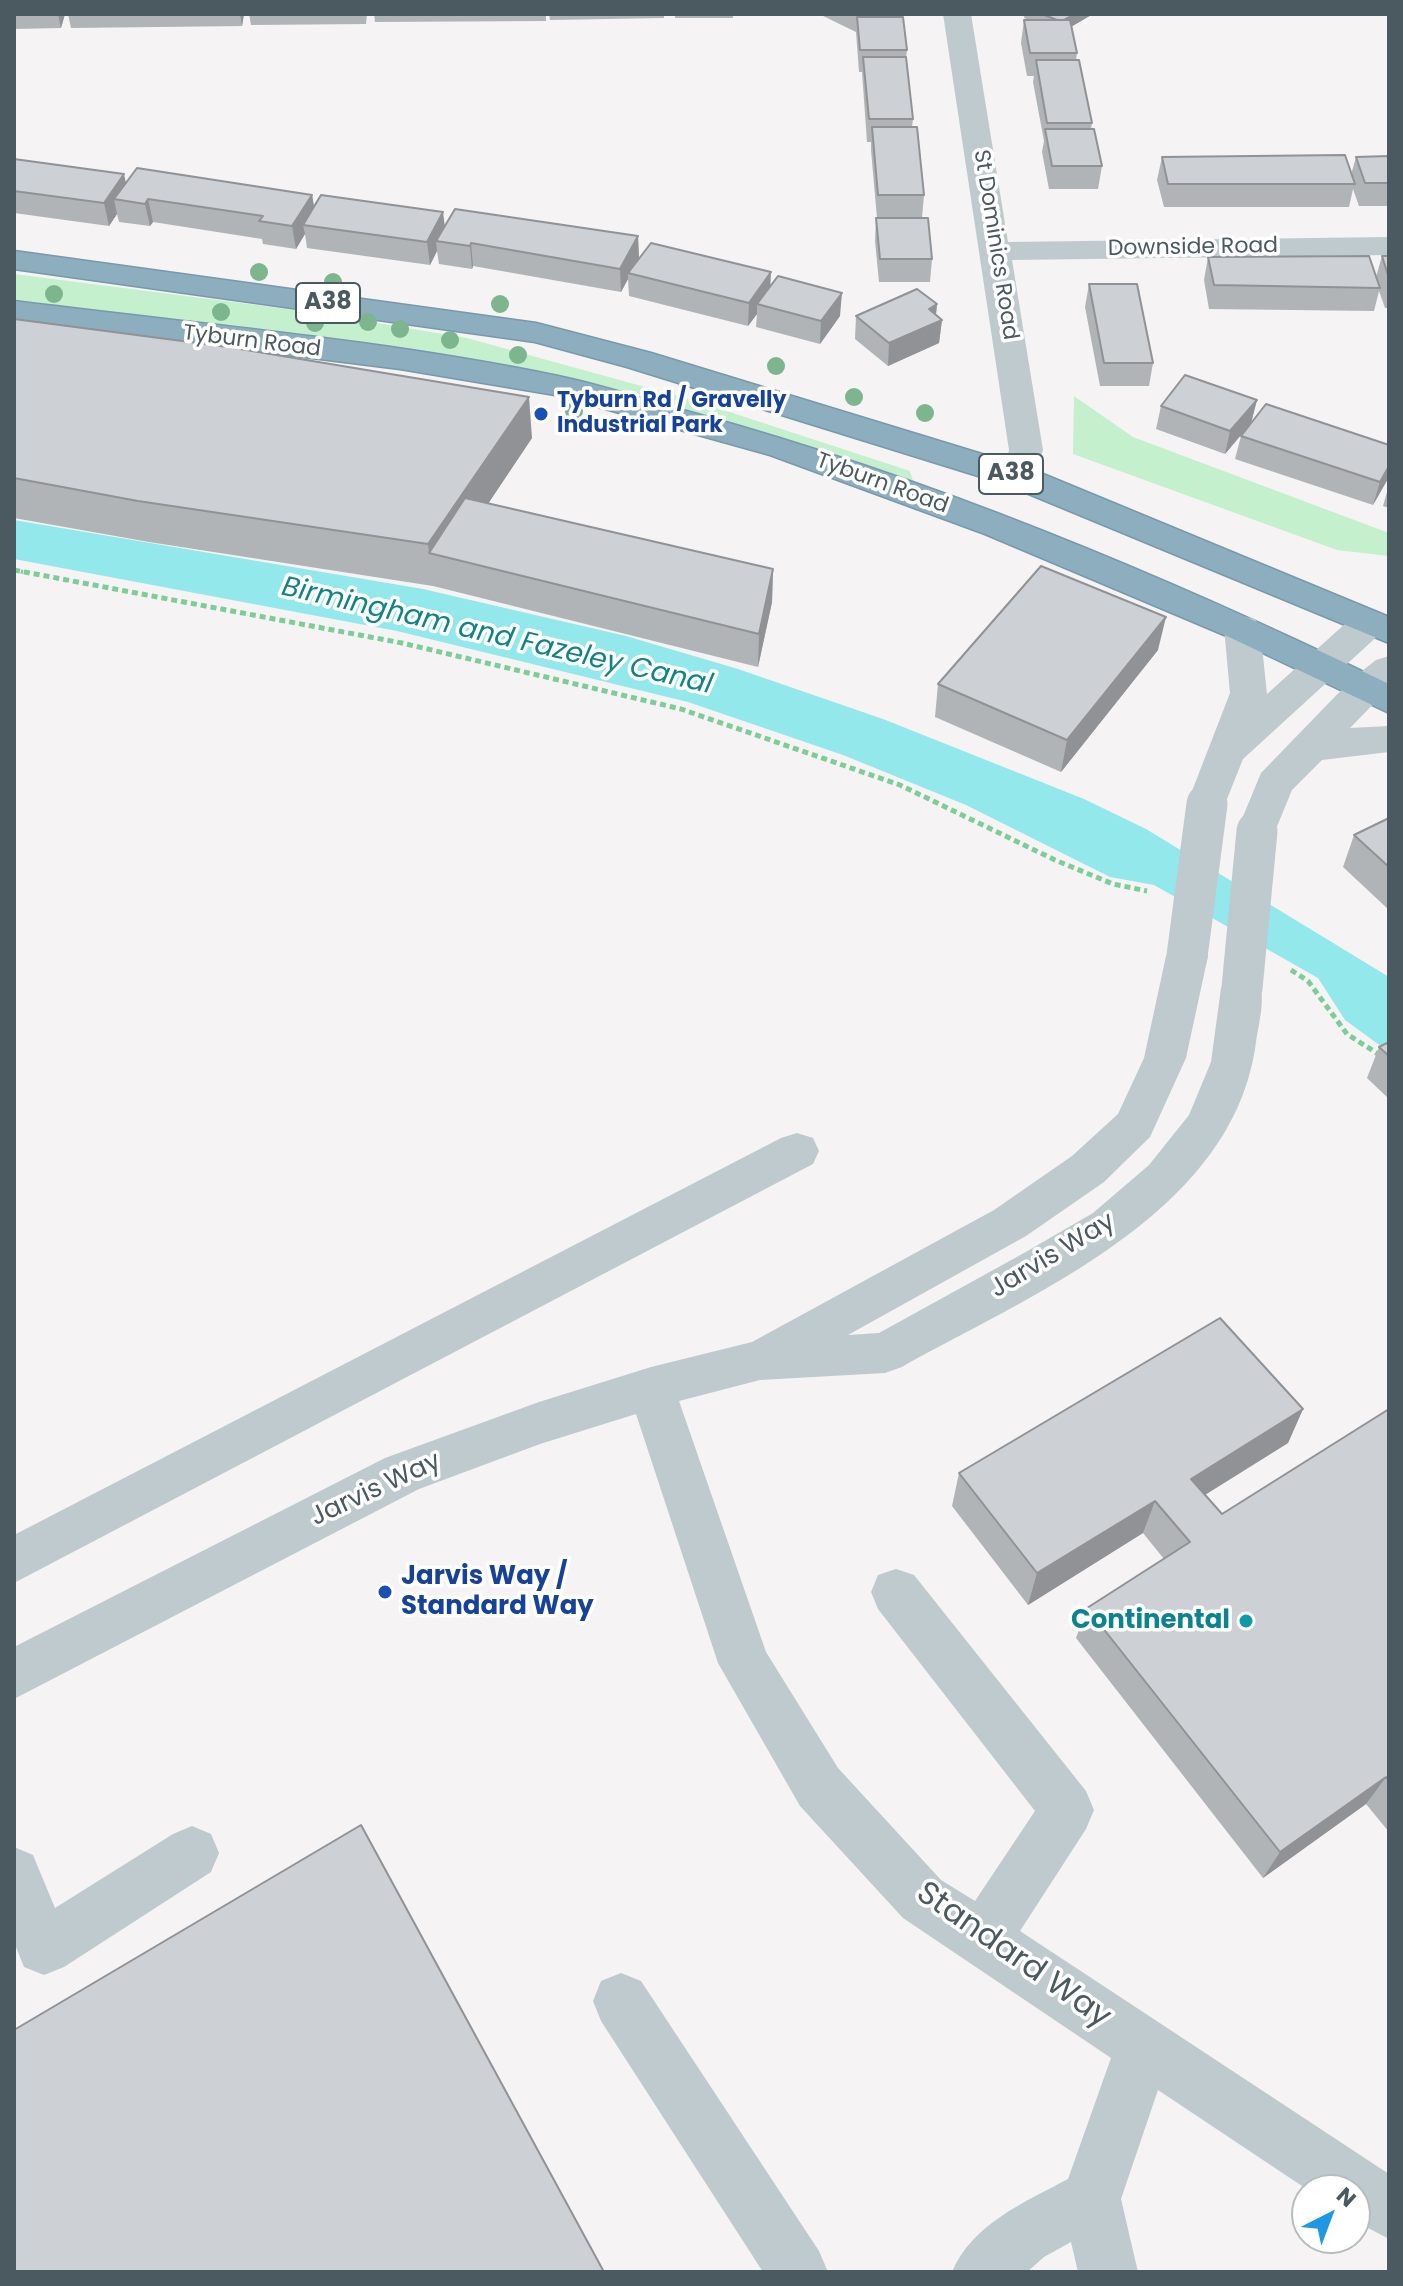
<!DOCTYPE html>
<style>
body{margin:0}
#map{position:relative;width:1403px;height:2286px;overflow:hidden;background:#f5f3f3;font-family:Poppins,sans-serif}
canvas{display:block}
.frame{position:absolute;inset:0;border:16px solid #4b5a60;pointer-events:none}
.north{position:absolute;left:1291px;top:2174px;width:80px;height:80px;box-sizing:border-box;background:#fff;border:2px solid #b7bdbf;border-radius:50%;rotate:42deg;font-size:22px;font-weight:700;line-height:32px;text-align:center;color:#4b5a60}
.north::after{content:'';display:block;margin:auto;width:28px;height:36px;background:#2097e2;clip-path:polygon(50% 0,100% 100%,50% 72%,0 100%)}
</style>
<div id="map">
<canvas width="1403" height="2286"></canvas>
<div class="frame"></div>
<div class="north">N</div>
</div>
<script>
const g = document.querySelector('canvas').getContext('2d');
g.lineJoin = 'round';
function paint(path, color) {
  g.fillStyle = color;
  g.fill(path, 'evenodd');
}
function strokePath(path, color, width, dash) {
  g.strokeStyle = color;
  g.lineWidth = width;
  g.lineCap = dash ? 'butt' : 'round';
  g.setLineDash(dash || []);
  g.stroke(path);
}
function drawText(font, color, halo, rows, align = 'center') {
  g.font = font + ' Poppins,sans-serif';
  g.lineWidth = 7;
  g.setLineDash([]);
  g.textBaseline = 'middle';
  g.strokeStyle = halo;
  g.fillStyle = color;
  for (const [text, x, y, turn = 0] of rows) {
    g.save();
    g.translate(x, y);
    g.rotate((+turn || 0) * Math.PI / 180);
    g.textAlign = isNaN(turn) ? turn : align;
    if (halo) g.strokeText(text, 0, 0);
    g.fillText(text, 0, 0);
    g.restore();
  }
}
paint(new Path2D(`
 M 14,274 L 311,312 L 467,338 L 696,401 L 910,471 L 913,481 L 664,405 L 447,354 L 147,321 L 14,303 Z
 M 1074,396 L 1133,437 L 1389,533 L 1389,556 L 1337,550 L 1073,454 Z`), '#c4f0cd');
paint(new Path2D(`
 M 14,520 L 423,589 L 626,636 L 738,669 L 883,719 L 1084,799 L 1146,829 L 1389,977 L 1389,1052 L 1345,1020 L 1318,978 L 1154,885 L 1110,877 L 966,805 L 843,755 L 688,702 L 397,631 L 14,559 Z`), '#93e8eb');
const highway = new Path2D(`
 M 14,251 L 536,323 L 651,353 L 1031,469 L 1389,617 L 1389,643 L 1007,485 L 627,367 L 535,342 L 14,269 Z
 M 14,301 C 195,324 379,339 558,376 C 602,385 646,400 690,412 C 931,478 1164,575 1389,684 L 1389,713 L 1229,637 L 985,534 L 770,455 L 555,395 L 400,369 L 14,321 Z`);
strokePath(highway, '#7899ab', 3);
strokePath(new Path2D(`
 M 14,570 L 23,572`), '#7ccd97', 4, [4, 3]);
strokePath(new Path2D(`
 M 14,570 L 402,643 L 681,709 L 900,785 L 1055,860 L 1113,884 L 1147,891
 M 1291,970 L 1308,981 L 1347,1034 L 1389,1061`), '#7ccd97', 5, [6, 4]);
paint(new Path2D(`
 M 943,14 L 971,14 L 1008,242 L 1389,237 L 1389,255 L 1012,260 L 1043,450 L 1031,485 L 1019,488 L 1007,485 L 1002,477 L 1009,450 Z
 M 1369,611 L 1382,614 L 1387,623 L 1382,632 L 1243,759 L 1221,814 L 1207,818 L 1193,814 L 1187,804 L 1230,693 L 1224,628 L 1229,619 L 1242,616 L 1255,619 L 1260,628 L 1267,694 L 1356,614 Z
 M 1389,656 L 1389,688 L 1350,728 L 1389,726 L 1389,752 L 1322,760 L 1292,790 L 1271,841 L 1257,845 L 1243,841 L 1237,831 L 1261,773 L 1352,679 L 1376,660 Z
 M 1187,940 L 1202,945 L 1208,956 L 1186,1058 L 1150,1137 L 1104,1182 L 1026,1236 L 848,1335 L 879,1333 L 1024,1253 L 1093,1213 L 1149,1165 L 1189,1115 L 1211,1062 L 1221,988 L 1227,977 L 1242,972 L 1257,977 C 1267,996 1259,1021 1256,1042 C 1234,1213 1034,1293 902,1367 L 885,1373 L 760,1380 L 679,1401 L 766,1652 L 838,1768 L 941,1880 L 975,1901 L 1035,1811 L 878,1609 L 871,1592 L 878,1575 L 896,1569 L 914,1575 L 1086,1791 L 1094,1810 L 1086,1829 L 1020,1931 L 1389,2174 L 1389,2239 L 1355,2221 L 1355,2190 L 1308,2190 L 1158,2090 L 1121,2199 L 1138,2272 L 1078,2272 L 1071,2242 L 1044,2257 L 1027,2272 L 952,2272 C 972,2224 1025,2202 1068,2179 L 1111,2058 L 903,1918 L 800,1806 L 718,1663 L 636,1414 L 540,1444 L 419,1489 L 14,1699 L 14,1647 L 385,1458 L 539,1402 L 651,1367 L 752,1342 L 994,1210 L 1072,1156 L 1118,1114 L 1144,1058 L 1166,956 L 1172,945 Z
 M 797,1133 L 813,1138 L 819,1151 L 813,1164 L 14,1583 L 14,1535 L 781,1138 Z
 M 192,1826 L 211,1834 L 219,1853 L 211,1872 L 64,1967 L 44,1975 L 24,1967 L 14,1942 L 14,1847 L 33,1855 L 55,1908 L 173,1834 Z
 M 621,1973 L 641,1981 L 819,2251 L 828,2272 L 763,2272 L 601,2021 L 593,2001 L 601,1981 Z`), '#bfcace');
paint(highway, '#8caebf');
strokePath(new Path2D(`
 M 1187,956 L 1207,804
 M 1242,988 L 1257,831`), '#bfcace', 41);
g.fillStyle = '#7db58e';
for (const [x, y] of [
 [259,272],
 [333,282],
 [54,294],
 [500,304],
 [221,312],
 [368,322],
 [315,323],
 [400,329],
 [450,340],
 [518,355],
 [776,366],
 [854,397],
 [574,411],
 [925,413]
]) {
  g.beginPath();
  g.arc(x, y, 9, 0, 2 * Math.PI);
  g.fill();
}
paint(new Path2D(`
 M 14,14 L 65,14 L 61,28 L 14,29 Z
 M 68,14 L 244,14 L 242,26 L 71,28 Z
 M 249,14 L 367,14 L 366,24 L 251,25 Z
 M 374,14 L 546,14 L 546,21 L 375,22 Z
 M 549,14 L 664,14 L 664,18 L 550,20 Z
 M 675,14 L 733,14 L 733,18 L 675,18 Z
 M 819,14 L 888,14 L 888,17 L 907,50 L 906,58 L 913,119 L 912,127 L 924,195 L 922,218 L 877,218 L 871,150 L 871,142 L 867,142 L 862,72 L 859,72 L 856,32 Z
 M 1025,14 L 1093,14 L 1072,26 L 1077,53 L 1076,60 L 1092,123 L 1091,129 L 1102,166 L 1098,189 L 1049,189 L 1042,152 L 1044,141 L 1033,82 L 1034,76 L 1027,76 L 1021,43 L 1024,20 L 1029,20 L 1024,18 Z
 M 1389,156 L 1389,206 L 1359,206 L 1353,189 L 1349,207 L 1164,207 L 1157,180 L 1162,157 L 1351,175 L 1356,157 Z
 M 14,159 L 126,183 L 312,195 L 314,207 L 445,226 L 638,236 L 639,259 L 770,286 L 840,316 L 820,344 L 756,327 L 757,314 L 748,326 L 629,296 L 628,279 L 621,292 L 473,266 L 472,269 L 439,264 L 437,251 L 430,265 L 307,248 L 305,234 L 296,249 L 263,244 L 262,239 L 153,222 L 150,226 L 119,222 L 117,214 L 109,226 L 14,213 Z
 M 876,218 L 932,259 L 930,282 L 879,282 L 875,241 Z
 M 1382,256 L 1389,256 L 1389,308 L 1385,308 L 1379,291 L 1374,311 L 1209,309 L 1204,280 L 1208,257 L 1376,277 Z
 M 1089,284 L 1153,363 L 1149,386 L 1100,386 L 1085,307 Z
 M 937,304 L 936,315 L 942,320 L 939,343 L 888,366 L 855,339 L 856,316 Z
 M 14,319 L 532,438 L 488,503 L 773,569 L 772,602 L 758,667 L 433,586 L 149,542 L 14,518 Z
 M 1257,400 L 1251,423 L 1389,477 L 1373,505 L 1235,459 L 1241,436 L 1247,428 L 1225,454 L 1156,429 L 1161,406 Z
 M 1389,485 L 1389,508 L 1383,506 Z
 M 1158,650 L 1061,772 L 935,717 L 938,684 Z
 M 1389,818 L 1389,910 L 1343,867 L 1354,835 Z
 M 1389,1042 L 1389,1099 L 1367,1078 L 1379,1047 Z
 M 1303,1409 L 1288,1443 L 1205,1495 L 1222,1514 L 1389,1409 L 1389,1832 L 1366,1804 L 1263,1878 L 1076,1638 L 1087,1608 L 1164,1559 L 1143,1533 L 1028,1605 L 952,1506 L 959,1473 Z`), '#b0b4b7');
paint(new Path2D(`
 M 58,14 L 65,14 L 61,28 Z
 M 240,14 L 244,14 L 242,26 Z
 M 862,14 L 888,14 L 888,19 L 861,34 Z
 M 1075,14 L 1093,14 L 1059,34 L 1061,22 Z
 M 124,174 L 129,197 L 114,199 L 117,214 L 109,226 L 104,203 Z
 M 312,195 L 316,218 L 303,225 L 305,234 L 296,249 L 292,226 Z
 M 148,199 L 153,222 L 150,226 L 145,204 Z
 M 443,212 L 446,235 L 436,241 L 437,251 L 430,265 L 427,242 Z
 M 638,236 L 639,259 L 628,273 L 628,279 L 621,292 L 620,269 Z
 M 471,243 L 473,266 L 472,269 L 470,246 Z
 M 771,272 L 770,295 L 757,304 L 757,314 L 748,326 L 749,303 Z
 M 842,293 L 840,316 L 820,344 L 821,321 Z
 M 937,304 L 935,323 L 942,320 L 939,343 L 888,366 L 889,343 L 929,309 Z
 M 529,397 L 532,438 L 452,558 L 429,553 L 428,544 Z
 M 1257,400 L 1251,423 L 1225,454 L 1230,431 Z
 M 1389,466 L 1389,477 L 1373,505 L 1380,482 Z
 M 773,569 L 772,602 L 758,667 L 759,634 Z
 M 1166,617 L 1158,650 L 1061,772 L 1067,740 Z
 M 1303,1409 L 1288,1443 L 1179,1511 L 1191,1479 Z
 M 1155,1501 L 1143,1533 L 1028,1605 L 1037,1573 Z
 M 1386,1777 L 1366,1804 L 1263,1878 L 1280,1852 Z`), '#909295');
const building = new Path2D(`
 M 1042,14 L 1075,14 L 1064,20 L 1057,20 Z
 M 857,17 L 903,17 L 907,50 L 860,50 Z
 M 1024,20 L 1070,20 L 1077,53 L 1030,53 Z
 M 863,57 L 906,57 L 913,119 L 869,119 Z
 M 1036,60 L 1079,60 L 1092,123 L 1047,123 Z
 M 872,127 L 917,127 L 924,195 L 878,195 Z
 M 1045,129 L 1094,129 L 1102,166 L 1052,166 Z
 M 1345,155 L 1355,184 L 1168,184 L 1162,157 Z
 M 1389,156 L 1389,183 L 1365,183 L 1356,157 Z
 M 14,159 L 124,174 L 104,203 L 14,191 Z
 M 137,168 L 312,195 L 292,226 L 259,221 L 263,216 L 148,199 L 145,204 L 114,199 Z
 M 321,195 L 443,212 L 427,242 L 303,225 Z
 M 455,209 L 638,236 L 620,269 L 471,243 L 470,246 L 436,241 Z
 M 876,218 L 928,218 L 932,259 L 880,259 Z
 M 651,243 L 771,272 L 749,303 L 628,273 Z
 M 1369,256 L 1380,288 L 1214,285 L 1208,257 Z
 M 1382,256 L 1389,256 L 1389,278 Z
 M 778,276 L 842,293 L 821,321 L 757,304 Z
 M 1089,284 L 1137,284 L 1153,363 L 1104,363 Z
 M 917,289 L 937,304 L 929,309 L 942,320 L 889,343 L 856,316 Z
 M 14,319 L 228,347 L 529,397 L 428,544 L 138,501 L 14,478 Z
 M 1185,375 L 1257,400 L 1230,431 L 1161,406 Z
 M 1266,404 L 1389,445 L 1389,466 L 1380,482 L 1241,436 Z
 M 465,498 L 773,569 L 759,634 L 429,553 Z
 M 1041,566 L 1166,617 L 1067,740 L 938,684 Z
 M 1389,818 L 1389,867 L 1354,835 Z
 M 1389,1042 L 1389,1056 L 1379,1047 Z
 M 1220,1318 L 1303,1409 L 1191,1479 L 1222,1514 L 1389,1409 L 1389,1781 L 1386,1777 L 1280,1852 L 1087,1608 L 1190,1542 L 1155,1501 L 1037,1573 L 959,1473 Z
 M 361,1825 L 604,2272 L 14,2272 L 14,2030 Z`);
paint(building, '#cdd1d5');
strokePath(building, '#909295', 2);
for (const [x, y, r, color] of [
 [541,414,8,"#1a4fb4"],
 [385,1592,8,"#1a4fb4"],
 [1246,1621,8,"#0f9aa8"]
]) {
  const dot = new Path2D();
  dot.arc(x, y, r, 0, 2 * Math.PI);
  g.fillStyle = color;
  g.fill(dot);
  strokePath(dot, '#fff', 3);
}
drawText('22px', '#4b5a60', '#fff', [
 ["St Dominics Road",995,245,81],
 ["Downside Road",1193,248,-1],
 ["Tyburn Road",252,342,7],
 ["Tyburn Road",882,484,20]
]);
drawText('bold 22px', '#164399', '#fff', [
 ["Tyburn Rd / Gravelly",557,401],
 ["Industrial Park",557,426]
], 'left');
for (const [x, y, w] of [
 [328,303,64],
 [1011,474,64]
]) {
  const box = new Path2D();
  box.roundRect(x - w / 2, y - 20, w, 40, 6);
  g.fillStyle = '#fff';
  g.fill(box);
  strokePath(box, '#4b5a60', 2);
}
drawText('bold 24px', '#4b5a60', null, [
 ["A38",328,303],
 ["A38",1011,474]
]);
drawText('26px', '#4b5a60', '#fff', [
 ["Jarvis Way",1053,1256,-31],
 ["Jarvis Way",376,1490,-25]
]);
drawText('bold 26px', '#164399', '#fff', [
 ["Jarvis Way /",401,1577],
 ["Standard Way",401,1607]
], 'left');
drawText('bold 26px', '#0d838f', '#fff', [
 ["Continental",1230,1621]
], 'right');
drawText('italic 28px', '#108387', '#fff', [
 ["Birmingham and Fazeley Canal",497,637,13]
]);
drawText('32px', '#4b5a60', '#fff', [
 ["Standard Way",1013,1956,35]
]);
</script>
